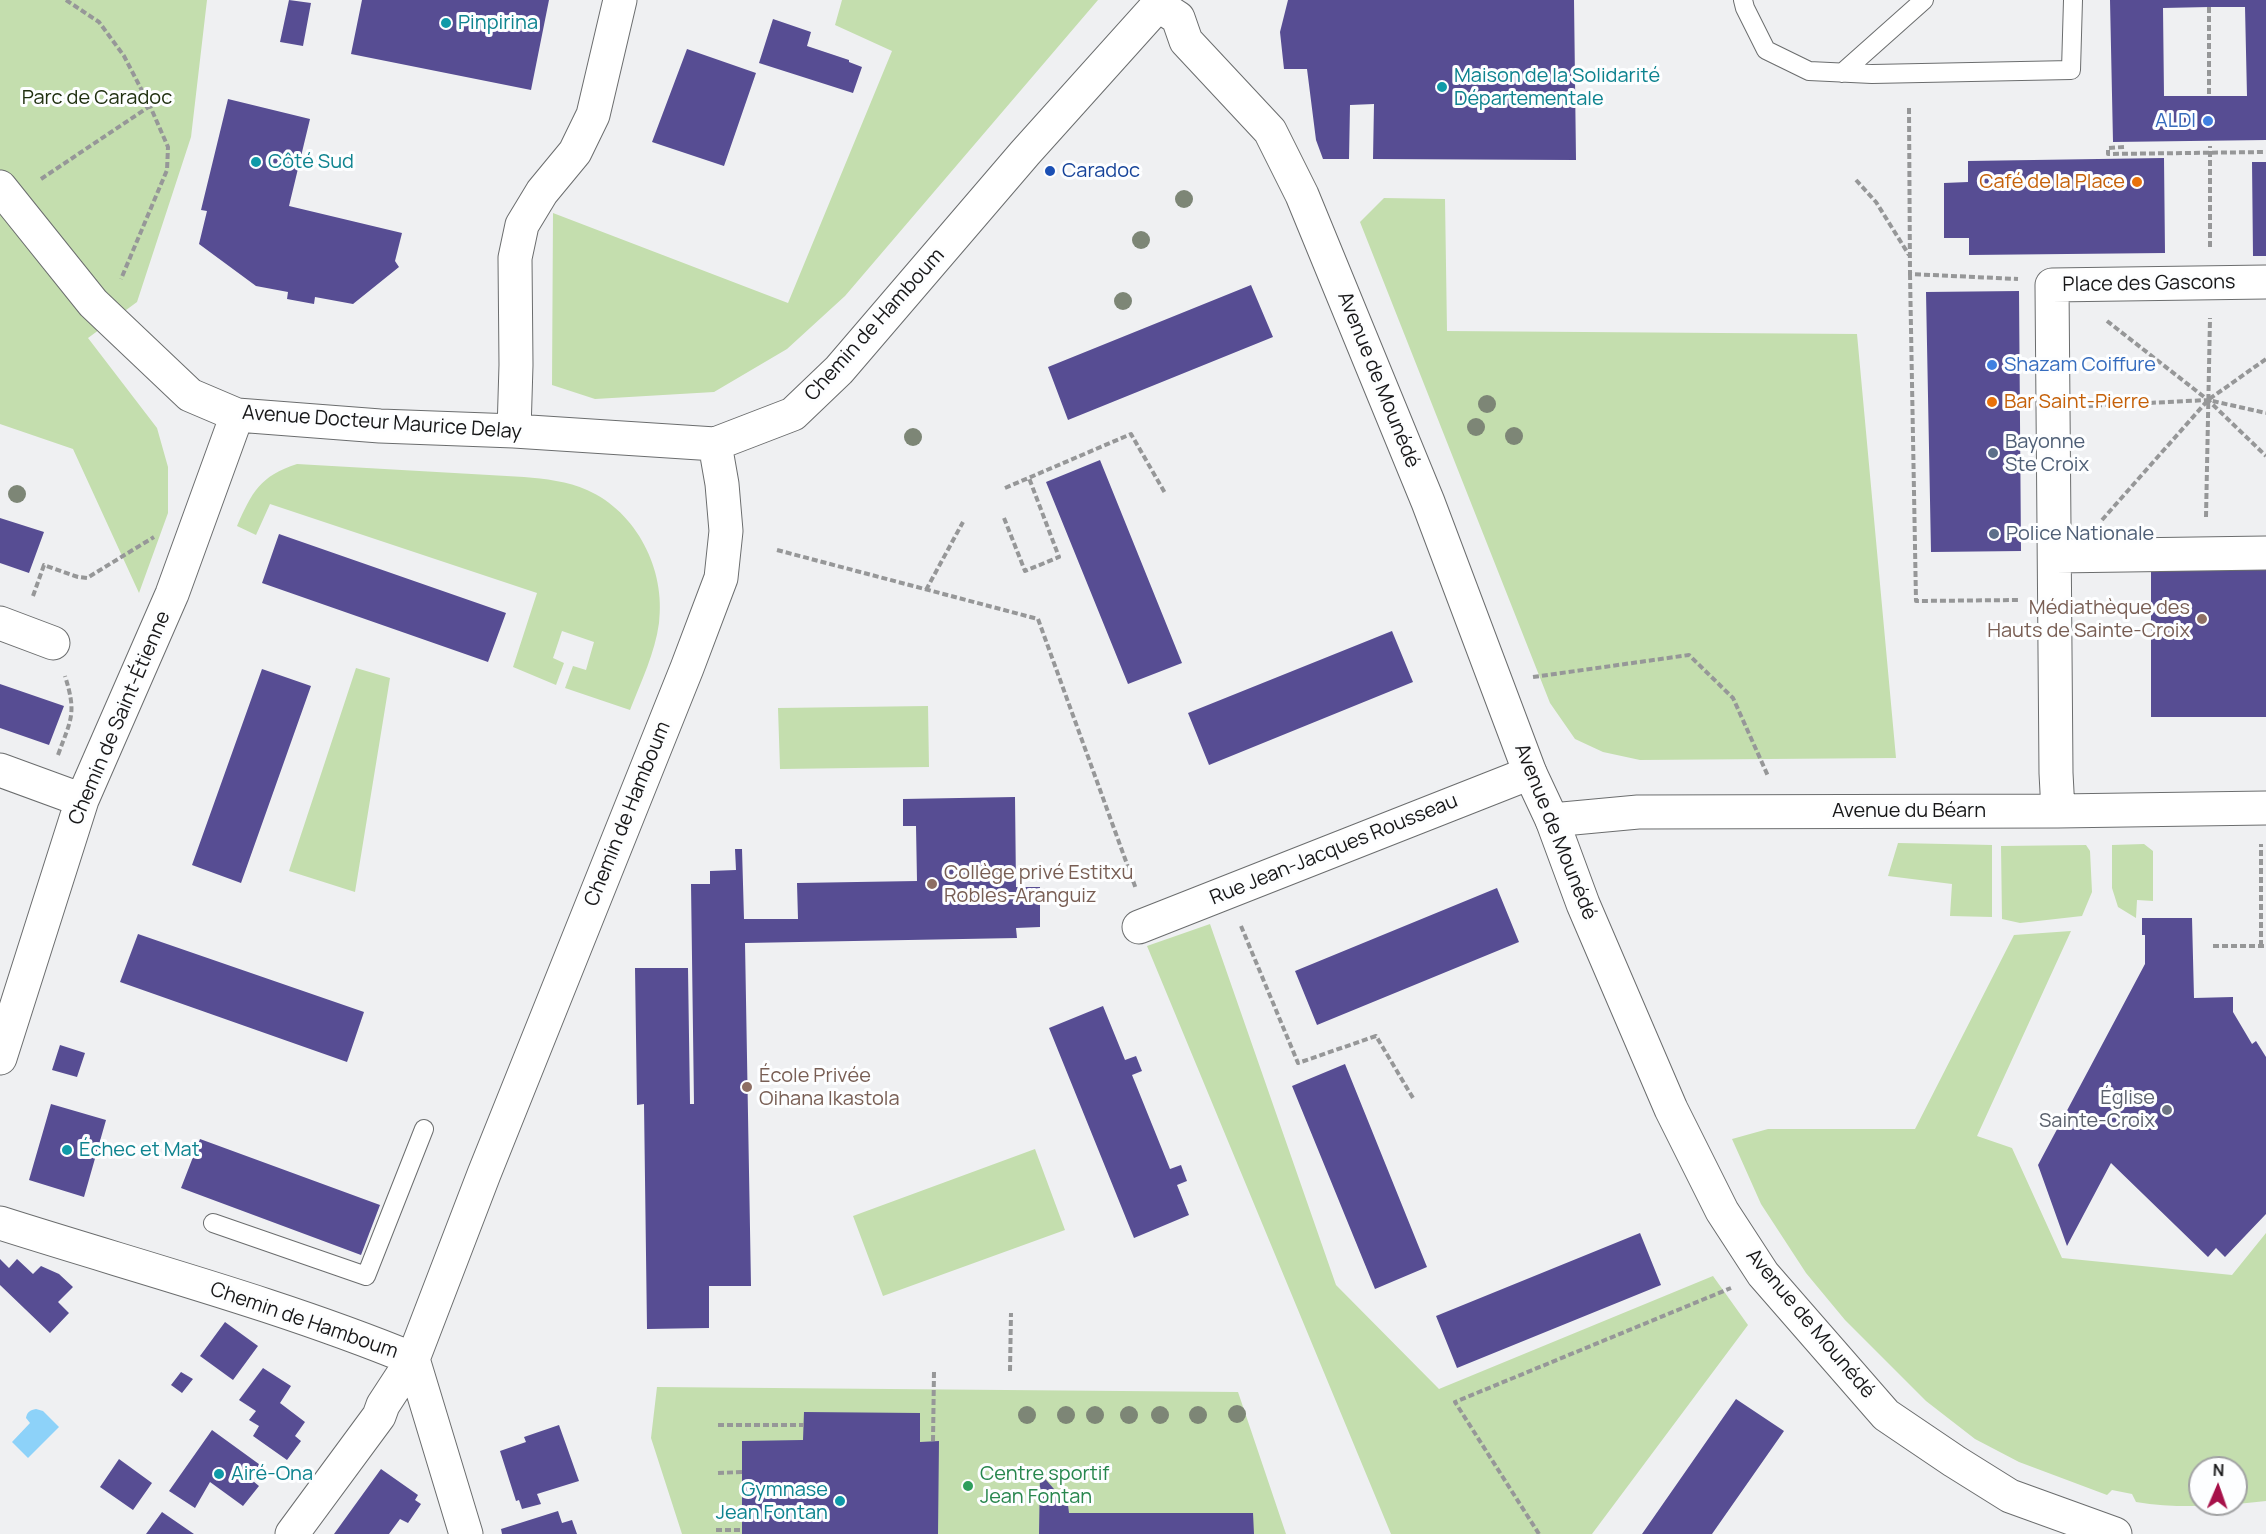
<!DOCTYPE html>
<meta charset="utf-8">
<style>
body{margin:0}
#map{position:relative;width:2266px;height:1534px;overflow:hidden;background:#eff0f2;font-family:Manrope,sans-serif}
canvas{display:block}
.north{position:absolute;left:2188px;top:1456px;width:60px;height:60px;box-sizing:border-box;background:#fdfeff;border:2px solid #a1a2a3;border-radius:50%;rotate:2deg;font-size:16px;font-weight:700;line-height:24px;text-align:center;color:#181819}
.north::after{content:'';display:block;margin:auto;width:21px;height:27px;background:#a61149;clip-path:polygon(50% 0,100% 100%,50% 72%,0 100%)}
</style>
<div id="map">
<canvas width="2266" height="1534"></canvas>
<div class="north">N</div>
</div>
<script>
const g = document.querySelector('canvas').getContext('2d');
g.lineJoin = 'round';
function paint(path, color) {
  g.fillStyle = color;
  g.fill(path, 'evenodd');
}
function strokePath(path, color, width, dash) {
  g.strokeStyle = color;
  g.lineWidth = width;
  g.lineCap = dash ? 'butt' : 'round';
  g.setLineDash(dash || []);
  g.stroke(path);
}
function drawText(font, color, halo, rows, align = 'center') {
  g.font = font + ' Manrope,sans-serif';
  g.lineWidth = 6;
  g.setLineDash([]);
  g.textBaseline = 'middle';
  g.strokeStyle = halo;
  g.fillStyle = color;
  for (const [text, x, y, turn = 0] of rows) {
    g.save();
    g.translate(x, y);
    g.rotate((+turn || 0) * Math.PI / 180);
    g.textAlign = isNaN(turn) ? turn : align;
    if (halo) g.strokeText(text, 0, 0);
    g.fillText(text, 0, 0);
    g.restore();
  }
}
paint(new Path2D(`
 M 0,0 L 207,0 L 191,137 L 137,302 L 88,338 L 157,428 L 168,467 L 168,513 L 139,593 L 73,449 L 0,424 Z
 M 842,0 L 1098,0 L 845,296 L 787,349 L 714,392 L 595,399 L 552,385 L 553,213 L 788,303 L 892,51 L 835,25 Z
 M 1384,198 L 1445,199 L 1447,331 L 1857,334 L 1896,758 L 1640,760 L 1603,752 L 1575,739 L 1550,703 L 1360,222 Z
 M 297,464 L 524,477 C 545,479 568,481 587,490 C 637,512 666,570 659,623 C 655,653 641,682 630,710 L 565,688 L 573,666 L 586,670 L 594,642 L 562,631 L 553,658 L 564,663 L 556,685 L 513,667 L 537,593 L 270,504 L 256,535 L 237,526 C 252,492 260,476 297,464 Z
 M 356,668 L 390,678 L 355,892 L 289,871 Z
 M 928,706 L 929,767 L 780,769 L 778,708 Z
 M 1898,843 L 1992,845 L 1992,917 L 1950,916 L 1952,884 L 1888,876 Z
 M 2144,844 L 2153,851 L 2153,901 L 2137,900 L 2136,918 L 2118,907 L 2112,888 L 2112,845 Z
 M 2086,845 L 2090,851 L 2092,892 L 2082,916 L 2020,923 L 2002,919 L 2001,846 Z
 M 1210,924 L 1336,1285 L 1439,1389 L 1713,1276 L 1748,1325 L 1592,1534 L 1391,1534 L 1147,946 Z
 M 2071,931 L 1977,1136 L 2012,1148 L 2062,1258 L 2232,1275 L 2266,1233 L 2266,1501 C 2222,1506 2179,1509 2136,1502 L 2132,1494 L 2112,1490 L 2107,1495 L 2019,1462 L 1975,1439 L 1926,1401 L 1845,1320 L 1806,1273 L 1761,1204 L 1732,1139 L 1768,1129 L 1915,1129 L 2014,935 ZM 2200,1468 L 2236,1468 L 2236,1504 L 2200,1504 Z
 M 1035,1149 L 1065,1230 L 883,1296 L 853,1216 Z
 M 657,1387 L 1238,1392 L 1286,1534 L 682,1534 L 651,1438 Z`), '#c4deae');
paint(new Path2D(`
 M 36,1409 L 43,1411 L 59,1427 L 28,1458 L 12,1442 L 30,1423 L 26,1418 C 27,1412 30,1410 36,1409 Z`), '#8dd2f9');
paint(new Path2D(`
 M 289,0 L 311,3 L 303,46 L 280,42 Z
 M 362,0 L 549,0 L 531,90 L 351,54 Z
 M 1288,0 L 1574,0 L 1576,160 L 1373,159 L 1374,104 L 1350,105 L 1349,159 L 1323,159 L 1316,140 L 1307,69 L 1284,69 L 1280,32 Z
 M 2110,0 L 2266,0 L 2266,140 L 2113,142 ZM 2209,7 L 2245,7 L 2247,96 L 2164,96 L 2163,8 Z
 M 773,19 L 811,32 L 807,46 L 849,60 L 849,62 L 862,67 L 853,93 L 759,63 Z
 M 687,49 L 756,73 L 724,166 L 652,142 Z
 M 228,99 L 310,119 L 289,206 L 402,233 L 395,261 L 399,267 L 353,304 L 315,297 L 314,304 L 287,299 L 288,292 L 256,286 L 199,244 L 207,211 L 201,210 Z
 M 2164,158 L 2165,253 L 1969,255 L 1969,238 L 1944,238 L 1944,183 L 1968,182 L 1968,161 Z
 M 2252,162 L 2266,162 L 2266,256 L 2253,256 Z
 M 1251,285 L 1273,337 L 1068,420 L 1048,367 Z
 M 2019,291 L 2021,551 L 1931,552 L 1926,292 Z
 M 1100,460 L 1182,663 L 1128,684 L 1046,482 Z
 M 0,518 L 44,532 L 29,573 L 0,563 Z
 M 279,534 L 506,613 L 488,662 L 262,583 Z
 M 2266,566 L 2266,717 L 2151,717 L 2151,568 Z
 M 1392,631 L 1413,682 L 1209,765 L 1188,713 Z
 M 262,669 L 311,686 L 241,883 L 192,865 Z
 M 0,684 L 64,706 L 49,745 L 0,728 Z
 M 1015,797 L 1016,887 L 1040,887 L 1040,927 L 1016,928 L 1017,938 L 745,943 L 751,1286 L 709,1286 L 709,1328 L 647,1329 L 644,1104 L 637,1105 L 635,968 L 688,968 L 690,1104 L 694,1104 L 691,884 L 710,884 L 710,871 L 736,870 L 735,849 L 742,849 L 744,919 L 798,919 L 797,883 L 917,881 L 916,826 L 903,826 L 903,799 Z
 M 1497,888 L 1519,942 L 1317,1025 L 1295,971 Z
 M 2142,918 L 2192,918 L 2194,998 L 2233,997 L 2233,1012 L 2252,1044 L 2256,1041 L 2266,1057 L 2266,1214 L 2225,1257 L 2216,1248 L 2208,1257 L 2111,1163 L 2067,1246 L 2038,1165 L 2145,964 L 2145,935 L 2142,935 Z
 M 138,934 L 364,1012 L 347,1062 L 120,982 Z
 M 1103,1006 L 1125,1060 L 1136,1056 L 1142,1071 L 1132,1075 L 1170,1169 L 1181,1165 L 1187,1181 L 1177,1185 L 1189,1215 L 1134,1238 L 1049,1028 Z
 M 60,1045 L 85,1053 L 77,1077 L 52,1070 Z
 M 1345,1064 L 1427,1267 L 1375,1289 L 1292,1086 Z
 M 51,1104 L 106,1120 L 84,1197 L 29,1180 Z
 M 200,1139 L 380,1205 L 361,1255 L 181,1188 Z
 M 1640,1233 L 1661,1285 L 1457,1368 L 1436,1316 Z
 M 0,1259 L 9,1268 L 17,1259 L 33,1274 L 41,1266 L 59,1274 L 73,1287 L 58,1302 L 69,1313 L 50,1333 L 0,1285 Z
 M 225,1322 L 258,1346 L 233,1380 L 200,1356 Z
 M 263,1368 L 291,1386 L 280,1403 L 305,1422 L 295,1436 L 301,1441 L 287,1460 L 253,1436 L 259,1426 L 249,1420 L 256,1411 L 239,1400 Z
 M 181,1372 L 193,1379 L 182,1393 L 171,1385 Z
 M 1736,1399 L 1784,1431 L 1712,1534 L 1642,1534 Z
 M 804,1412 L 920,1413 L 920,1442 L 939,1441 L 938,1534 L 742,1534 L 742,1441 L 803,1440 Z
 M 559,1425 L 579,1481 L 537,1494 L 541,1504 L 522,1509 L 519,1500 L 516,1501 L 500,1451 L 526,1442 L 524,1437 Z
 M 212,1430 L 263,1467 L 253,1481 L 259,1486 L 243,1506 L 210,1482 L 195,1508 L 169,1491 Z
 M 119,1459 L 152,1483 L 133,1510 L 100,1487 Z
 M 381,1469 L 418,1495 L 415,1500 L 421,1504 L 408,1523 L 400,1519 L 389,1534 L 334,1534 Z
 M 1040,1473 L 1068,1505 L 1069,1513 L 1253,1513 L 1254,1534 L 1039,1534 Z
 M 558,1511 L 562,1523 L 572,1520 L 577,1534 L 502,1534 L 501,1529 Z
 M 162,1512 L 194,1534 L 146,1534 Z`), '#574d93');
const lane = new Path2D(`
 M 1743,0 L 1745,8 L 1766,50 L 1809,71 L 1872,74 L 2071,70 L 2073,0
 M 1842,73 L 1924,0
 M 213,1223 L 366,1276 L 424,1129`);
const street = new Path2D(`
 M 0,187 L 93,303 L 190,395 L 237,415 L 380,426 L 514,431 L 715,444 L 793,414 L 839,370 L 1025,153 L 1158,5
 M 514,431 L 516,365 L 515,258 L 522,225 L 542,192 L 575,152 L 593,115 L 620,0
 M 2056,556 L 2266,553
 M 0,623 L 53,643
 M 0,770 L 82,800
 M 2058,811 L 2056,773 L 2052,285 L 2266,282
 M 1552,820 L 1638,812 L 2058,811 L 2266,808
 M 1139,927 L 1530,773
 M 0,1058 L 82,800 L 172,594 L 237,415
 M 0,1223 C 138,1267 279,1304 413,1359
 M 413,1359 L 466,1534
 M 292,1534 L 379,1416 L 383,1405 L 413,1359 L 484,1174 L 687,668 L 721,578 L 726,531 L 722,484 L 715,444`);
const secondary = new Path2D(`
 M 1164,0 L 1158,5 L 1178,18 L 1186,41 L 1270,131 L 1302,195 L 1428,502 L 1530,773 L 1552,820 L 1583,904 L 1671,1109 L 1722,1211 L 1763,1274 L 1886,1415 L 1954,1461 L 2010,1496 L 2115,1534`);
strokePath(lane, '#6b6d6e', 20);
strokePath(street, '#6b6d6e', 35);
strokePath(secondary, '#6b6d6e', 35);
strokePath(new Path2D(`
 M 66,0 L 99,22 L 124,56 L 150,106 L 168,147 L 167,170 L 121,279
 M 2209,7 L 2209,96
 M 1909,108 L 1910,274 L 2018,279
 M 2124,147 L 2108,148 L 2108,154 L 2266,152
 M 41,179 L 150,106
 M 1856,180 L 1876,202 L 1909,255
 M 2210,247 L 2210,146
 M 1910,274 L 1916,601 L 2020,600
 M 2107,321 L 2208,400 L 2266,456
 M 2087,406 L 2208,400 L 2266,413
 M 1005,488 L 1131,434 L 1165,493
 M 2206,517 L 2210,318
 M 1004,518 L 1025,571 L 1059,557 L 1029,478
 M 2102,520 L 2208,400 L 2266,359
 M 777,550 L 1038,619 L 1136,889
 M 926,590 L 963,522
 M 33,596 L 44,565 L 78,577 L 87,578 L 154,537
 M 1533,677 L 1689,655 L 1733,698 L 1768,776
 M 58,755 C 71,719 77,714 65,676
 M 1241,926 L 1298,1063 L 1376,1036 L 1413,1098
 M 2213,946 L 2266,946
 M 2261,946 L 2261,844
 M 1010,1371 L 1011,1313
 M 718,1425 L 804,1425
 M 933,1441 L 934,1372
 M 718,1473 L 742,1472
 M 716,1530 L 742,1530
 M 1539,1534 L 1455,1402 L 1731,1288`), '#969798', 4, [6, 3]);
strokePath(lane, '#fff', 18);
strokePath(street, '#fff', 33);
strokePath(secondary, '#fff', 33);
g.fillStyle = '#7d8676';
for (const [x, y] of [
 [1184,199],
 [1141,240],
 [1123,301],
 [1487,404],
 [1476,427],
 [1514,436],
 [913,437],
 [17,494],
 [1237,1414],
 [1027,1415],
 [1066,1415],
 [1095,1415],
 [1129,1415],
 [1160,1415],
 [1198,1415]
]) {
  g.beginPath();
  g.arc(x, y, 9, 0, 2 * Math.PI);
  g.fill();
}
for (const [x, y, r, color] of [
 [446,23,6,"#0f9aa8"],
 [1442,87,6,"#0f9aa8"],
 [2208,121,6,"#3f7fe0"],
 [256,162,6,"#0f9aa8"],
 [1050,171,6,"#1a4fb4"],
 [2137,182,6,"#e8710a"],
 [1992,365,6,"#3f7fe0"],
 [1992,402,6,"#e8710a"],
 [1993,453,6,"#5c6f8a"],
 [1994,534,6,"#5c6f8a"],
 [2202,619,6,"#8d6e63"],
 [932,884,6,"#8d6e63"],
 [747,1087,6,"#8d6e63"],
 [2167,1110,6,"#6b7280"],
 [67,1150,6,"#0f9aa8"],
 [219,1474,6,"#0f9aa8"],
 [968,1486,6,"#2e9e5b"],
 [840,1501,6,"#0f9aa8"]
]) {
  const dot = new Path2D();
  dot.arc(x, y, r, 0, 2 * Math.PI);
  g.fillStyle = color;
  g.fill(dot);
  strokePath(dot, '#fdfeff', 2);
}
drawText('20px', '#0d838f', '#fdfeff', [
 ["Pinpirina",458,23],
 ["Maison de la Solidarité",1454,76],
 ["Départementale",1454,99],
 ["Côté Sud",268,162],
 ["Échec et Mat",79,1150],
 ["Airé-Ona",231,1474],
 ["Gymnase",828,1490,"right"],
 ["Jean Fontan",828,1513,"right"]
], 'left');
drawText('20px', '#203010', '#fdfeff', [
 ["Parc de Caradoc",97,98]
]);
drawText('20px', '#366cbe', '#fdfeff', [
 ["ALDI",2196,121],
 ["Shazam Coiffure",2004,365,"left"]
], 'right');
drawText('20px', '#164399', '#fdfeff', [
 ["Caradoc",1062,171]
], 'left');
drawText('20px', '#c56008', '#fdfeff', [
 ["Café de la Place",2125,182],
 ["Bar Saint-Pierre",2004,402,"left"]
], 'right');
drawText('20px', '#181819', '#fdfeff', [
 ["Place des Gascons",2149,284,-1],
 ["Chemin de Hamboum",875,325,-48],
 ["Avenue de Mounédé",1378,380,68],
 ["Avenue Docteur Maurice Delay",382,423,4],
 ["Chemin de Saint-Étienne",120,718,-67],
 ["Avenue du Béarn",1909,811],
 ["Chemin de Hamboum",628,814,-68],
 ["Avenue de Mounédé",1555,832,68],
 ["Rue Jean-Jacques Rousseau",1334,850,-22],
 ["Chemin de Hamboum",304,1321,19],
 ["Avenue de Mounédé",1810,1324,50]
]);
drawText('20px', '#4e5e75', '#fdfeff', [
 ["Bayonne",2005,442],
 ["Ste Croix",2005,465],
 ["Police Nationale",2006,534]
], 'left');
drawText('20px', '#785e54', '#fdfeff', [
 ["Médiathèque des",2190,608,"right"],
 ["Hauts de Sainte-Croix",2190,631,"right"],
 ["Collège privé Estitxu",944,873],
 ["Robles-Aranguiz",944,896],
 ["École Privée",759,1076],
 ["Oihana Ikastola",759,1099]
], 'left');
drawText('20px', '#5b616d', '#fdfeff', [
 ["Église",2155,1098],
 ["Sainte-Croix",2155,1121]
], 'right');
drawText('20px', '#27864d', '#fdfeff', [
 ["Centre sportif",980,1474],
 ["Jean Fontan",980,1497]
], 'left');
</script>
